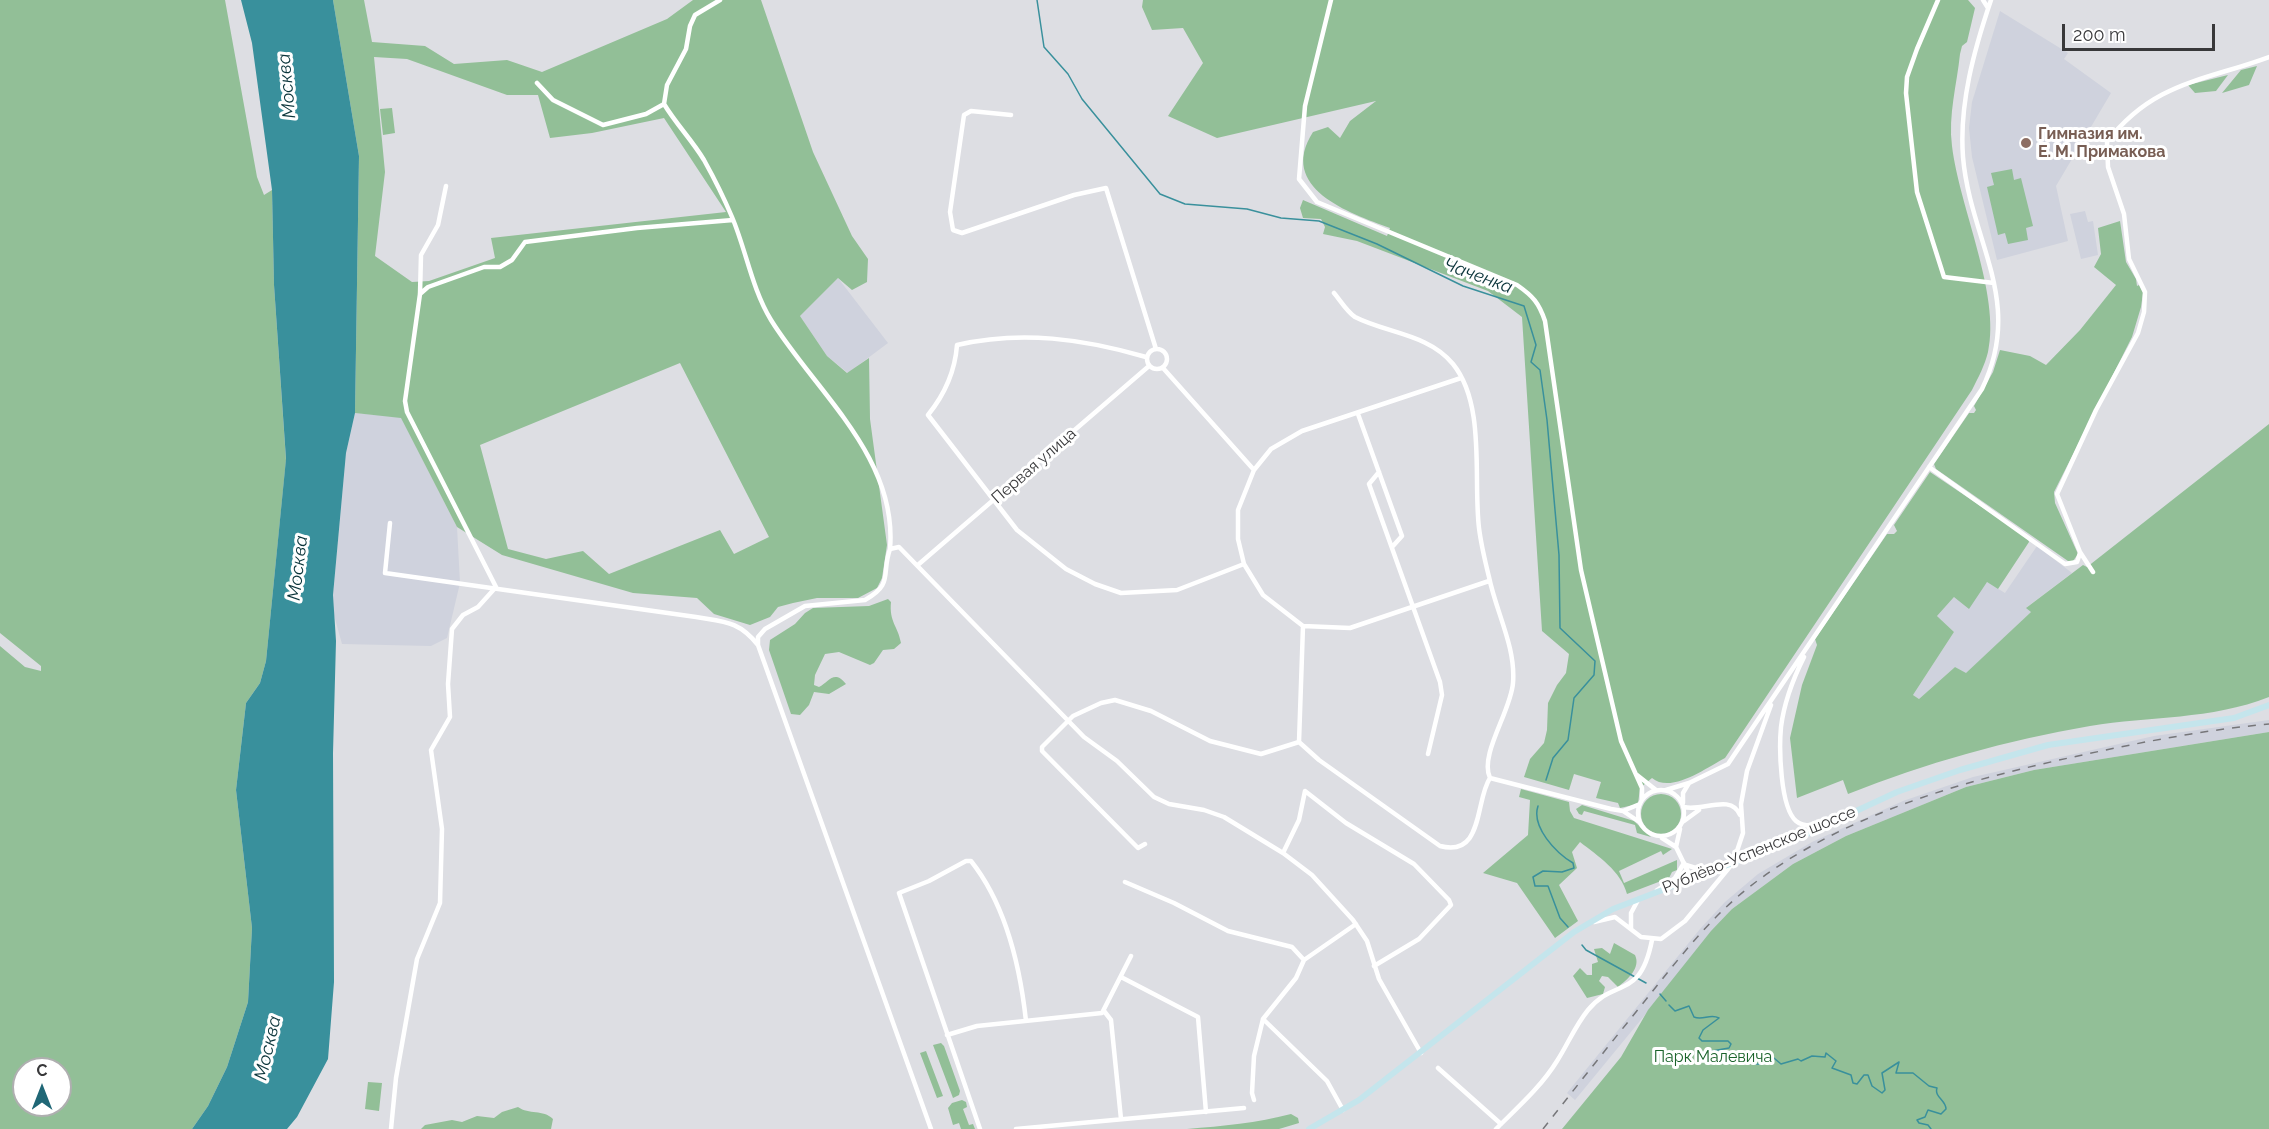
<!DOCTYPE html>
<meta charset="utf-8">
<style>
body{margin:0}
#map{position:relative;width:2269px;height:1129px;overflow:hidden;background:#dddee3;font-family:Raleway,sans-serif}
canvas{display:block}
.north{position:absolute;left:12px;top:1057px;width:60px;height:60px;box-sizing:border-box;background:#fff;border:2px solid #afafb0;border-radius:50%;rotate:0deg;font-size:16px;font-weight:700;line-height:24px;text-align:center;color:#38383a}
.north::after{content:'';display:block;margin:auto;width:21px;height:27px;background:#206776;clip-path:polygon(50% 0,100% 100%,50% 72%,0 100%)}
.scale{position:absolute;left:2062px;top:24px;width:153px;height:27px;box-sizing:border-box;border:3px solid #38383a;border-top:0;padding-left:8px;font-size:18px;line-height:21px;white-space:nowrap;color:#38383a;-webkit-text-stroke:4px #fff;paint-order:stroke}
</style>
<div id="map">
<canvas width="2269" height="1129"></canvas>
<div class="north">С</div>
<div class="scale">200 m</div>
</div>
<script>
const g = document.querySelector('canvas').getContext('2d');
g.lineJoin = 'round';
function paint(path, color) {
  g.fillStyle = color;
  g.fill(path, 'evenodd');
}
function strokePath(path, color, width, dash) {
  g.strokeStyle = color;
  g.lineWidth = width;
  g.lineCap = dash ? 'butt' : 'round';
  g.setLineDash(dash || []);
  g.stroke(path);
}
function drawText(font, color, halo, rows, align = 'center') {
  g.font = font + ' Raleway,sans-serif';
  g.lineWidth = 6;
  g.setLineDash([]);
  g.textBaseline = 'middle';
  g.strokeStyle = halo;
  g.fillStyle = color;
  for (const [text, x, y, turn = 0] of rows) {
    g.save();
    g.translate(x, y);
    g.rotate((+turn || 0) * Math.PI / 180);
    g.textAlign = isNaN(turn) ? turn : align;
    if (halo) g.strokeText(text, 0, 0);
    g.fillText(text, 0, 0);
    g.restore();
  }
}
paint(new Path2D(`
 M 2000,11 L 2068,53 L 2064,59 L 2111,93 L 2056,186 L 2068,241 L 1997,260 L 1972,157 L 1969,128 L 1972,102 Z
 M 2085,211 L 2088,222 L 2093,221 L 2098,255 L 2081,259 L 2070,214 Z
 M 838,278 L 888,343 L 848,373 L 827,356 L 800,316 Z
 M 355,413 L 401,417 L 457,527 L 460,583 L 447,638 L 431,646 L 342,644 L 334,615 L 333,595 L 346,453 Z
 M 2037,546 L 2072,573 L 2027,607 L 2032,611 L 1966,674 L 1955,667 L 1919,699 L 1913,695 L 1954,632 L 1937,616 L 1954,597 L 1987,582 L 2005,593 Z
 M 2269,720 L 2269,732 L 2034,770 L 1966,787 L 1846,836 L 1793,864 L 1732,909 L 1575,1100 L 1567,1093 L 1700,929 L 1725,902 L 1758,874 L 1812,842 L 1903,801 L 1973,777 L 2154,736 Z`), '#cfd2dd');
paint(new Path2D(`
 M 0,0 L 225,0 L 257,177 L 264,195 L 272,190 L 274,285 L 286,460 L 266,661 L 260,683 L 246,703 L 236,790 L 252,928 L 248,1002 L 227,1067 L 208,1106 L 192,1129 L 0,1129 L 0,646 L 25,667 L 41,671 L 41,666 L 0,633 ZM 24,1069 L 60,1069 L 60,1105 L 24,1105 Z
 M 333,0 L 364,0 L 372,42 L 425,46 L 454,64 L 507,60 L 542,72 L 667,19 L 693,0 L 761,0 L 813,152 L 852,236 L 868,259 L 867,282 L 852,290 L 838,278 L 800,316 L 827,356 L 847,373 L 869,358 L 870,419 L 887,545 L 882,578 L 877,588 L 858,598 L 817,598 L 793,603 L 778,607 L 770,617 L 750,625 L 714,614 L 697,598 L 633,593 L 502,555 L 457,527 L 401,418 L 355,413 L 359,156 ZM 374,57 L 407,59 L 507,95 L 538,95 L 550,138 L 592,133 L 664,118 L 726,212 L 491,238 L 495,258 L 429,281 L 412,282 L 375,256 L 385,172 ZM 680,363 L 769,537 L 734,554 L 720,530 L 609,574 L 583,551 L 546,559 L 508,549 L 480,445 Z
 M 1143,0 L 1968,0 L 1975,8 L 1967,42 L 1962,46 L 1960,54 C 1957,84 1948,115 1952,146 C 1959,206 2001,295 1988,352 C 1985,365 1978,378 1972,390 L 1725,758 C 1706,768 1671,794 1652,778 L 1640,788 L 1638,804 L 1620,808 L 1618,803 L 1596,798 L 1601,782 L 1574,774 L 1569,790 L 1524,777 L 1530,759 L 1544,743 L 1547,730 L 1548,703 L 1557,685 L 1566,673 L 1569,654 L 1542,631 L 1522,317 L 1488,291 L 1357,241 L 1323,234 L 1325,227 L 1321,219 L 1303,218 L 1300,208 L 1303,200 L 1387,236 L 1390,228 C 1349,213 1277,188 1313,132 L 1328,127 L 1340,138 L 1350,121 L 1376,101 L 1217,138 L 1168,116 L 1203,63 L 1183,28 L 1152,30 L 1142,7 Z
 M 2257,66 L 2249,85 L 2222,93 L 2241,70 Z
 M 2228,75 L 2216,91 L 2195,93 L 2188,85 Z
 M 392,108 L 395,133 L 383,135 L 380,109 Z
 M 2012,169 L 2014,180 L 2021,178 L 2033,226 L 2026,228 L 2028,240 L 2008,244 L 2005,233 L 1998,235 L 1987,187 L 1994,185 L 1991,173 Z
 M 2120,221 L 2126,262 L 2136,279 L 2137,286 L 2139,285 L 2143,293 L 2141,307 L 2132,337 L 2054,492 L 2055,503 L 2078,554 L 2073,561 L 2068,561 L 1936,469 L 1934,464 L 1969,413 L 1974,413 L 1976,410 L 1974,406 L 1993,372 L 2000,350 L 2030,356 L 2046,365 L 2080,330 L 2116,285 L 2094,267 L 2101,254 L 2098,228 Z
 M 2269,424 L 2269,697 C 2211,720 2150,716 2090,726 C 2007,740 1926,763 1848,794 L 1843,780 L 1797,798 L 1790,738 L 1802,685 L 1817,645 L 1815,639 L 1887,534 L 1894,534 L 1897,531 L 1894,525 L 1930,472 L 2028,538 L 2029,542 L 1998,589 L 1987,582 L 1969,609 L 1954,597 L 1937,616 L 1954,632 L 1913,695 L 1919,699 L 1955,667 L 1966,673 L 2031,612 L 2026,608 L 2083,565 L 2087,567 Z
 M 888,599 L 891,602 C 889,622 898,626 901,643 L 894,649 L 883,650 L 874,663 L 870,665 L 839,652 L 825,654 L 815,675 L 814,685 L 819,687 C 829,682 834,669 846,684 L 829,694 L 814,692 L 809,705 L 800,715 L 791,714 L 769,650 L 770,640 L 795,624 L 805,613 L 813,608 L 869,606 Z
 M 2269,732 L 2269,1129 L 1562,1129 L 1621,1057 L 1648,1010 L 1711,931 L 1732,909 L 1793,864 L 1846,836 L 1966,787 L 2034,770 Z
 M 1521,789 L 1569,802 L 1570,811 L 1574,818 L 1672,849 L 1663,855 L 1661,851 L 1619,871 L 1624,883 L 1677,860 L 1677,870 L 1672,872 L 1669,878 L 1627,894 C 1621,871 1598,856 1580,842 L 1572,852 L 1577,868 L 1559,885 L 1578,921 L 1555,938 L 1517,883 L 1483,873 L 1528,835 L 1530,800 L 1519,797 Z
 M1641 814a20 20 0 1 1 40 0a20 20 0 1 1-40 0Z
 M 1582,805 L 1634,821 L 1651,837 L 1637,833 L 1635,825 L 1584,811 L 1582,815 L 1579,814 L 1576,809 Z
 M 1614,943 L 1635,955 C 1641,968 1628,979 1618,987 L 1608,977 L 1602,976 L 1599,981 L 1605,987 L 1603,994 L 1587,998 L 1573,976 L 1580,968 L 1587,975 L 1592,975 L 1592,964 L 1598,962 L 1594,949 L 1602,948 L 1610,954 Z
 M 941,1043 L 944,1046 L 960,1091 L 959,1095 L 953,1098 L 933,1045 Z
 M 926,1051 L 943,1096 L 937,1098 L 920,1053 Z
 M 368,1082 L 382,1083 L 379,1111 L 365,1109 Z
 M 962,1100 L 966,1102 L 967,1107 L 963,1109 L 969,1125 L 973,1124 L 975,1129 L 961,1129 L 959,1123 L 953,1125 L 948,1108 L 952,1103 Z
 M 518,1107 C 529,1115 543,1109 553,1119 L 551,1129 L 421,1129 L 425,1125 L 452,1120 L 462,1122 L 477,1116 L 494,1118 L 502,1112 Z
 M 1291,1114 L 1298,1118 L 1299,1123 L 1279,1129 L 1187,1129 C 1223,1126 1257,1123 1291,1114 Z`), '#92bf97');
paint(new Path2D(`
 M 241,0 L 333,0 L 359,156 L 355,413 L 346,453 L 333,595 L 336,641 L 333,753 L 334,982 L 328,1059 L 297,1117 L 287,1129 L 192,1129 L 208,1106 L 227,1067 L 248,1002 L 252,928 L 236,790 L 246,703 L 260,683 L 266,661 L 286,459 L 274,285 L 272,190 L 252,43 Z`), '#39909c');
strokePath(new Path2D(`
 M 1037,0 L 1044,47 L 1068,74 L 1082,99 L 1160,194 L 1185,204 L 1247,209 L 1281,218 L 1319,221 L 1377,244 L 1463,286 L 1524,306 L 1536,345 L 1531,362 L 1540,370 L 1547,420 L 1559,555 L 1560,628 L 1595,661 L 1594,675 L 1574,698 L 1568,740 L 1553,758 L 1546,780
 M 1538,806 C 1531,827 1556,853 1573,863 L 1574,868 L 1562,872 L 1543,871 L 1533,877 L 1535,886 L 1548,886 L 1560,918 L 1568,927
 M 1582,945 L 1586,950 L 1646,983
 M 1660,994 L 1666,1001
 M 1669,1005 L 1675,1011 L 1689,1006 L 1694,1017 C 1703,1021 1710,1013 1719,1018 L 1703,1030 L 1699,1038 L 1702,1041 L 1728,1041 L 1731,1044 L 1729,1048 L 1712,1051 L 1711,1060 L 1715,1061 L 1748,1058 L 1754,1064 L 1762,1064 L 1765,1061 L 1764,1053 L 1768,1053 L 1781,1064 L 1798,1059 L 1801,1061 L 1812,1056 L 1825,1057 L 1826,1053 L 1836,1061 L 1832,1068 L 1851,1075 L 1853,1083 L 1857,1084 L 1864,1075 L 1868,1075 L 1872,1086 L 1882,1093 L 1885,1090 L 1882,1073 L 1899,1062 L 1896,1073 L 1913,1073 L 1929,1086 L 1937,1088 C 1934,1097 1946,1100 1946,1109 L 1941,1114 L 1928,1110 L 1925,1117 L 1917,1120 L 1919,1123 L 1928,1125 L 1931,1129`), '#39909c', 1.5);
strokePath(new Path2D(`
 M 1331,0 L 1305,106 L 1299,179 L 1317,202 L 1517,285 C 1533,296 1539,303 1545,321 L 1581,570 L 1621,741 L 1642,788 L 1642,800
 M 1938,0 L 1917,49 L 1907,77 L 1906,93 L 1917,192 L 1944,277 L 1994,283
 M 1983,0 L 1988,8
 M 537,83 L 553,100 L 603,125 L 646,114 L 664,104 C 676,124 692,140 704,160 C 714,178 724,198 732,217 C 746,250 752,289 771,320 C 815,391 898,457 890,549
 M 664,104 L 667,85 L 686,49 L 690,26 L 695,15 L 720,0
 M 1011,115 L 971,111 L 964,115 L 950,212 L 953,230 L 962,233 L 1074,195 L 1106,188 L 1156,349
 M 1334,293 C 1340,300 1347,312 1355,317 C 1386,333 1429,334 1453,364 C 1486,405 1473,478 1479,528 C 1481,544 1485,561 1489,577 C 1496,612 1516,647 1513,683 C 1511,711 1479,755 1490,778 L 1611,809 L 1623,811 L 1640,804
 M 420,294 L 428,287 L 484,267 L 500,267 L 512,260 L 525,242 L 637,228 L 733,220
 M1147 359a10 10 0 1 1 20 0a10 10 0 1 1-20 0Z
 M 1146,357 C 1084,339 1021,330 957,345 C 955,372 945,394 928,415 L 1017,530 L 1066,569 L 1095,584 L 1121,593 L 1177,590 L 1244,564
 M 1163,368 L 1254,470
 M 1461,378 L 1302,431 L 1271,449 L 1254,470 L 1238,510 L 1238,539 L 1244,564 L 1263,595 L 1303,626 L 1350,628 L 1489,581
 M 1358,414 L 1402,536 L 1393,546
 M 1929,467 L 2065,564 L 2077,562 L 2080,553
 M 1379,472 L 1369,484 L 1440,682 L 1442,695 L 1428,754
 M 390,523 L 385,573 L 696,617 C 725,622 739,621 758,645 L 931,1129
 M 919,564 L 1149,366
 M 2093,572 L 2080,552 L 2057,494 L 2096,410 L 2138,333 L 2144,312 L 2145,292 L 2129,259 L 2124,214 L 2108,167 L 2107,142 C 2153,82 2204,81 2269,57
 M 1303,626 L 1299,742 L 1319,760 L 1440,846 C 1484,858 1475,800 1490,778
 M 758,645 L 758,637 L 765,629 L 805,606 L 865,600 C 894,584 881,574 890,549 L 899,547 L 1084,737 L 1117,761 L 1154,797 L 1169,804 L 1204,810 L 1224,817 L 1283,853 L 1312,875 L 1353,920 L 1367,941 L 1379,979 L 1421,1053
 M 1804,657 C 1793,679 1784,703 1781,727 C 1779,748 1780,807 1796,821 C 1803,827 1814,826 1823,824
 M 1637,775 L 1656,790
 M1638 813a23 23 0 1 1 46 0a23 23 0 1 1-46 0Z
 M 1666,790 L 1689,783 L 1728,764 L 1982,389 C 2025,301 1970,241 1963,157 C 1959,104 1974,50 1991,0
 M 1683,803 L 1683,793 L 1689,783
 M 1684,807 C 1702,812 1731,793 1740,815
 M 1623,811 L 1638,821
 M 1684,821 L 1699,810
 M 1662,838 L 1676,847 L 1691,878
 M 1145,844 L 1138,848 L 1042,751 L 1042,747 L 1073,716 L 1101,703 L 1115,700 L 1151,711 L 1210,741 L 1261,754 L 1299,742
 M 1676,847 L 1680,829
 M 1283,853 L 1299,820 L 1305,791 L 1346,823 L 1414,864 L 1449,900 L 1451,905 L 1419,939 L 1374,966
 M 1686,865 L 1699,869 L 1718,866
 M 1125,882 L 1174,903 L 1228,931 L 1292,947 L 1304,960
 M 1657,890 L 1675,878 L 1684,863
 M 1594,922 L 1615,917 L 1641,937 L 1661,939 L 1685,921 L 1733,863 L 1743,833 L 1741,804 L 1747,771 L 1771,705
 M 1631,929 L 1631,913 L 1638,900
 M 1121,977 L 1198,1017 L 1206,1112
 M 1104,1011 L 1111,1020 L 1121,1119
 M 1263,1019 L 1327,1081 L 1343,1110
 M 947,1035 L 977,1026 L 1102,1013 L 1131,956
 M 1438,1068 L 1501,1124
 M 1254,1100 L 1252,1093 L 1254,1056 L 1263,1019 L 1296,978 L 1304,960 L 1356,924
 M 391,1129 L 396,1078 L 417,959 L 440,903 L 442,829 L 431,750 L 450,717 L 448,684 L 452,629 L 463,615 L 478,607 L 496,587 L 407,412 L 405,401 L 420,294 L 421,255 L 438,225 L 446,186
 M 980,1129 L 899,893 L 929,881 L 966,861 L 971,861 C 1006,905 1020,966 1026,1021
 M 1016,1129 L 1244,1108
 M 1496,1129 C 1517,1108 1541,1087 1557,1061 C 1568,1044 1575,1026 1588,1010 C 1615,977 1640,1001 1652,940`), '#fff', 4.5);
strokePath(new Path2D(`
 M 1309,1129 L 1359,1100 L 1574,932 L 1613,909 L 1800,837 L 1897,792 L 1960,770 L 2048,745 L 2234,718 L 2269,705`), '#c4e5ec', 6);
strokePath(new Path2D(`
 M 1543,1129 C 1576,1087 1610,1044 1644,1002 C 1676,962 1708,920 1748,888 C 1841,815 1959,782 2073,757 C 2137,743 2203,730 2269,724`), '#767679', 1.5, [8, 8]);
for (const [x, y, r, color] of [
 [2026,143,6,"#8d6e63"]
]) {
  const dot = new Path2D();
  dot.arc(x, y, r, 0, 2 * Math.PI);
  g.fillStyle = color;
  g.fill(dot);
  strokePath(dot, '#fff', 2);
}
drawText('bold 16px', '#785e54', '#fff', [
 ["Гимназия им.",2038,134],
 ["Е. М. Примакова",2038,152]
], 'left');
drawText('16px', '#38383a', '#fff', [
 ["Первая улица",1034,466,-41],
 ["Рублёво-Успенское шоссе",1759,850,-22]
]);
drawText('16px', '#1a632a', '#fff', [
 ["Парк Малевича",1713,1057]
]);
drawText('italic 18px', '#0a343a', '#fff', [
 ["Москва",287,86,-95],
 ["Чаченка",1478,276,20],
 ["Москва",298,568,-83],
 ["Москва",268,1048,-77]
]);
</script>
